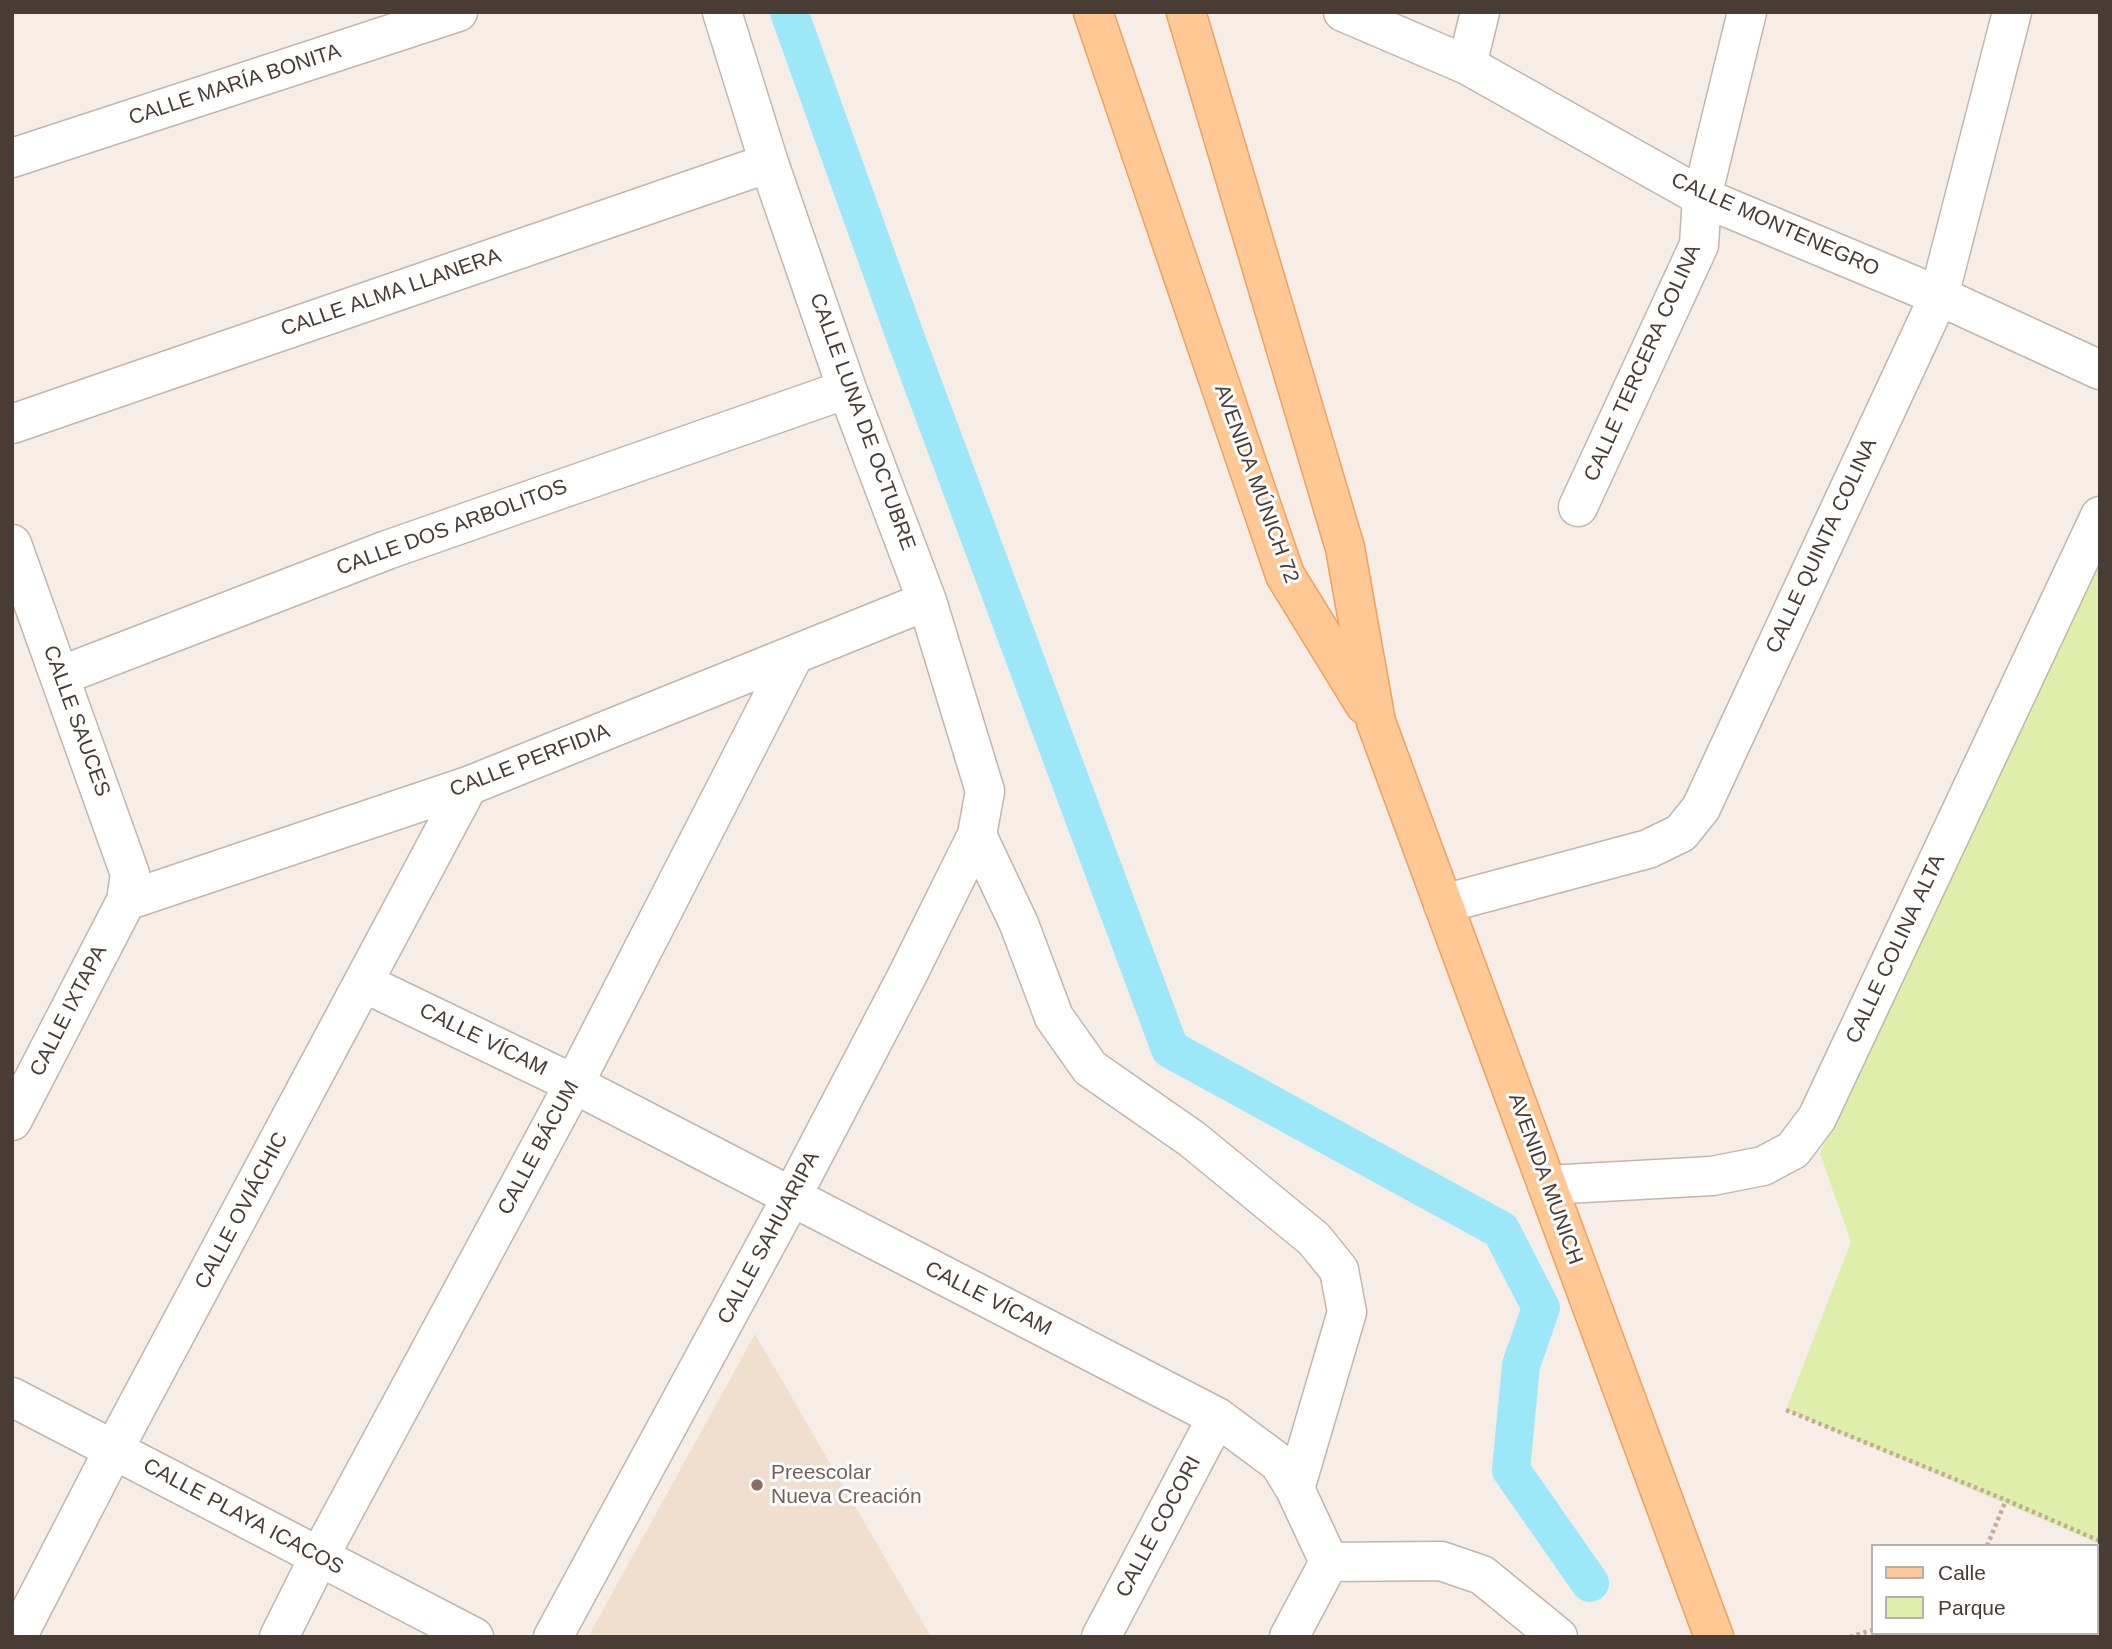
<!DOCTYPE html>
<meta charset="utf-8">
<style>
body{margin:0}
#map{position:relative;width:2112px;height:1649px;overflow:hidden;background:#f5ede6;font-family:Helvetica,sans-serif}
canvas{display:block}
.frame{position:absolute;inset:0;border:14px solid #493c35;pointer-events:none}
.legend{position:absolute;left:1871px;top:1544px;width:228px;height:91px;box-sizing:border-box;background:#fff;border:2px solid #b6b1ae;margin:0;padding:9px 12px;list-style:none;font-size:21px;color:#493c35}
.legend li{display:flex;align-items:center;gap:14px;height:35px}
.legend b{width:35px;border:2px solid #b6b1ae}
</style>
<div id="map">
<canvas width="2112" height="1649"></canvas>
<div class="frame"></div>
<ul class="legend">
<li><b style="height:9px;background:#ffc895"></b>Calle</li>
<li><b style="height:19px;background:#dfeeab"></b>Parque</li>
</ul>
</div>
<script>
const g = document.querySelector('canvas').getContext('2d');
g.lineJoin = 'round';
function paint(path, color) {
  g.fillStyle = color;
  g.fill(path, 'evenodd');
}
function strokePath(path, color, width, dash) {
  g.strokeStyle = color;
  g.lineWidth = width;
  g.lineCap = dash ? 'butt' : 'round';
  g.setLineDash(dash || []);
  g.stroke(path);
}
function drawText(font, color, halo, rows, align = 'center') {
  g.font = font + ' Helvetica,sans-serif';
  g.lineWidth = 6;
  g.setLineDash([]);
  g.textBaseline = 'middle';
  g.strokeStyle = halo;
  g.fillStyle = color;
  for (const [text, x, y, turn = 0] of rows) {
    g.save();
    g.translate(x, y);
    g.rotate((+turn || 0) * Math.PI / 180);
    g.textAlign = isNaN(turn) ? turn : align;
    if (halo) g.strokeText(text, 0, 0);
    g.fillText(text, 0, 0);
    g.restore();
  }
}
paint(new Path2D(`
 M 755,1334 L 931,1637 L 588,1637 Z`), '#f0dfcf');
paint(new Path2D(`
 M 2100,562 L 2100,1544 L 1786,1410 L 1851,1242 L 1820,1153 Z`), '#dfeeab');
strokePath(new Path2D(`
 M 789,12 L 906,339 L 1170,1049 L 1501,1230 L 1541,1308 L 1521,1365 L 1511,1470 L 1590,1583`), '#9ce8f8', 38);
const minor = new Path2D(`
 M 1343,12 L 1467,65 L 1702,197 L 1939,296 L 2100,370
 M 1467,65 L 1480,12
 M 12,158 L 458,12
 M 12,424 L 769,163
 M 1578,507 L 1699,245 L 1702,197 L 1747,12
 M 12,544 L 130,874 L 126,901 L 12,1121
 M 60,676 L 387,550 L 847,389
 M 977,835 L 1019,924 L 1054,1017 L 1090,1068 L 1192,1139 L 1314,1239 L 1339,1270 L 1347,1312 L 1295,1489
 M 126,901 L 468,786 L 927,601
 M 1443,904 L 1648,849 L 1681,833 L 1701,808 L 1939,296 L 2012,12
 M 364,983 L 574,1084 L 1217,1417 L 1279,1463 L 1295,1489 L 1329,1562 L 1441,1561 L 1482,1575 L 1558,1637
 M 1547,1185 L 1712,1176 L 1763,1166 L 1793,1150 L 1817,1118 L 2100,516
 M 12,1397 L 474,1637
 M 17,1637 L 114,1449 L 468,786
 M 279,1637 L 319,1557 L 574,1084 L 793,657
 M 553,1637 L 791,1198 L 907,976 L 977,835 L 985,791 L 927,601 L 847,389 L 769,163 L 722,12
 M 1101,1637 L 1217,1417
 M 1289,1637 L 1329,1562`);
const major = new Path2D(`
 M 1093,12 L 1285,575 L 1365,705
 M 1186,12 L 1345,548 L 1376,722 L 1714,1637`);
strokePath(minor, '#c4b5ab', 41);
strokePath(major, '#f0a059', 41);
strokePath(new Path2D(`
 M 1786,1410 L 2006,1500 L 2100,1541
 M 1987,1546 L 2006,1500
 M 1850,1637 L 1872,1630`), '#c5aa97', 4.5, [3.5, 3.5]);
strokePath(minor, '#fff', 38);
strokePath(major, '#ffc895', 38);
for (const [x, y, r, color] of [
 [757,1485,7,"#8d6e63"]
]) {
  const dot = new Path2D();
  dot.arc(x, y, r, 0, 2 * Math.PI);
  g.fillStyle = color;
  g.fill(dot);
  strokePath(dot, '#fff', 2.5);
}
drawText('21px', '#493c35', '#fff', [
 ["CALLE MARÍA BONITA",235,85,-18],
 ["CALLE MONTENEGRO",1775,225,24],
 ["CALLE ALMA LLANERA",391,293,-19],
 ["CALLE TERCERA COLINA",1643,363,-66],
 ["CALLE LUNA DE OCTUBRE",862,422,70],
 ["AVENIDA MÚNICH 72",1256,484,70],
 ["CALLE DOS ARBOLITOS",452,528,-20],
 ["CALLE QUINTA COLINA",1822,546,-65],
 ["CALLE SAUCES",76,721,70],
 ["CALLE PERFIDIA",530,761,-21],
 ["CALLE COLINA ALTA",1896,949,-65],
 ["CALLE IXTAPA",69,1011,-63],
 ["CALLE VÍCAM",483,1040,26],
 ["CALLE BÁCUM",539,1148,-62],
 ["AVENIDA MUNICH",1545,1179,70],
 ["CALLE OVIÁCHIC",242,1211,-62],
 ["CALLE SAHUARIPA",769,1238,-62],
 ["CALLE VÍCAM",988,1299,27],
 ["CALLE PLAYA ICACOS",243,1517,28],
 ["CALLE COCORI",1159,1527,-62]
]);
drawText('21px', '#785e54', '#fff', [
 ["Preescolar",771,1473],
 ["Nueva Creación",771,1497]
], 'left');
</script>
